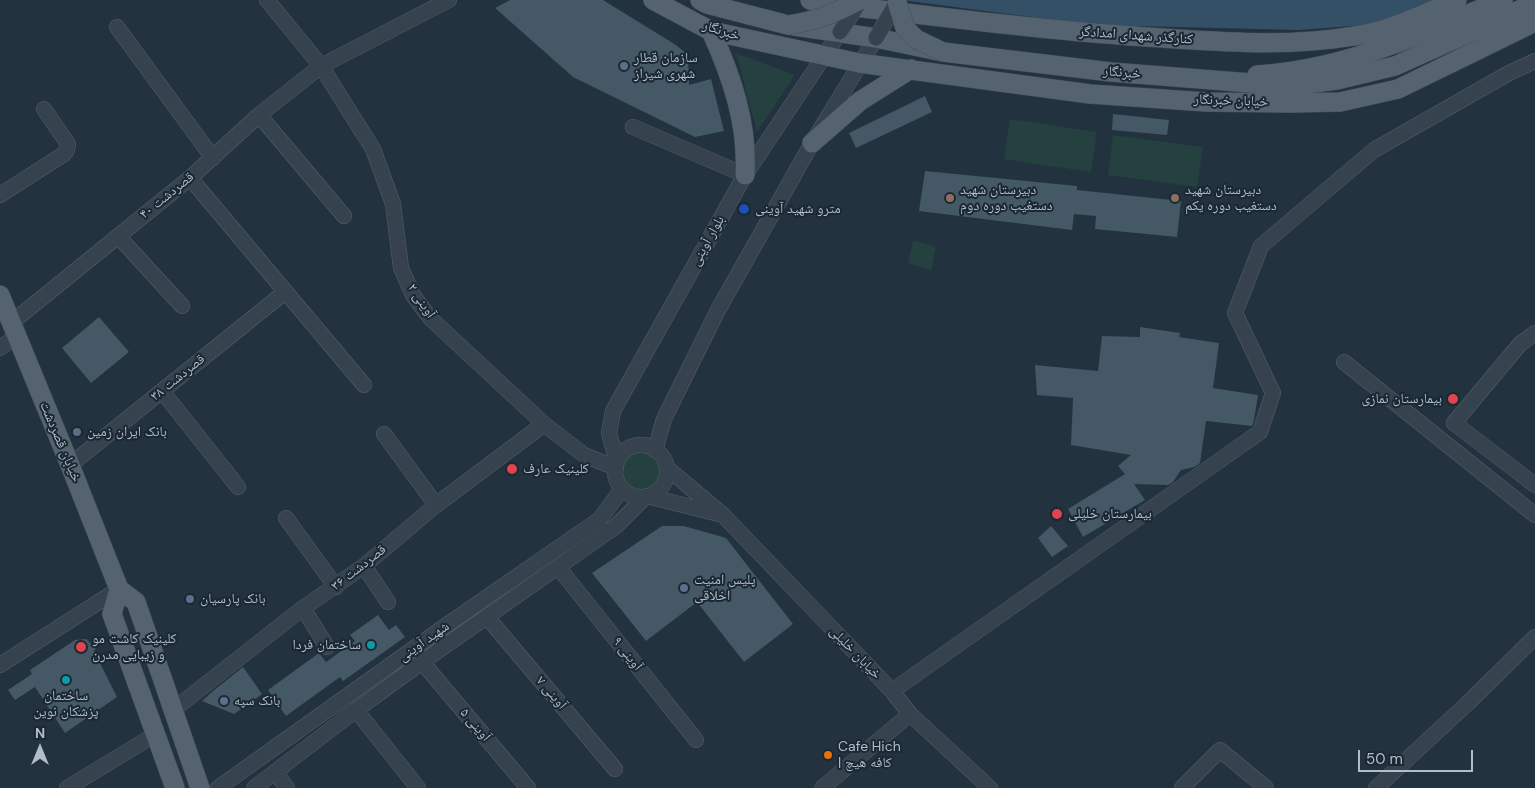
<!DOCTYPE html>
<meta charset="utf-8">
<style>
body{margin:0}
#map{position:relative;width:1535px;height:788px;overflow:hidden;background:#22323f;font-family:"DM Sans",sans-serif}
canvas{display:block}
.north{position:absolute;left:15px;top:723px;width:50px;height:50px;-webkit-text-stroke:4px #1b2833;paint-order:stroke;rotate:0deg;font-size:14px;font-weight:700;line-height:20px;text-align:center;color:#b1beca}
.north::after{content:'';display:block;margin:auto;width:18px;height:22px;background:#b1beca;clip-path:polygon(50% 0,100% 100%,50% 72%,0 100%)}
.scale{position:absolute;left:1358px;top:750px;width:115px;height:22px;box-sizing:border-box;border:2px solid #b1beca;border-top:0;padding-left:6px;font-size:15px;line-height:18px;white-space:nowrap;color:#b1beca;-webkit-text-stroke:4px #1b2833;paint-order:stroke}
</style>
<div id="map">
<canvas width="1535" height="788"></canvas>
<div class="north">N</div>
<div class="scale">50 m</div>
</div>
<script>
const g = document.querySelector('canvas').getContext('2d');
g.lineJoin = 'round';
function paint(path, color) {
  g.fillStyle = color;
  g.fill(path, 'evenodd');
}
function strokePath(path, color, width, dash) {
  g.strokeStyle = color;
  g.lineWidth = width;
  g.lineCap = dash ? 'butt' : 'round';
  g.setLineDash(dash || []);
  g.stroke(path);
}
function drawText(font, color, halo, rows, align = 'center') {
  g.font = font + ' "DM Sans","Noto Naskh Arabic",sans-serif';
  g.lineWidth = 4;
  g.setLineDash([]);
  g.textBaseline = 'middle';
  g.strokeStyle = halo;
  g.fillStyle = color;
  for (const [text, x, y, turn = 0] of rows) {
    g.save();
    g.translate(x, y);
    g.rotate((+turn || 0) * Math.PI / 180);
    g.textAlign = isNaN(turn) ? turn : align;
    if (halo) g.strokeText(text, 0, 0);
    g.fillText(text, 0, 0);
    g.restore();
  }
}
paint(new Path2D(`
 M 736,53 L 795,75 L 757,132 Z
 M 1010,119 L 1097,132 L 1091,172 L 1004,159 Z
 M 1113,135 L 1203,147 L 1197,187 L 1108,175 Z
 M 913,240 L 936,247 L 931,270 L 908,263 Z
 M622 471a19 19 0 1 1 38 0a19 19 0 1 1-38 0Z`), '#24403f');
paint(new Path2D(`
 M 901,0 L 1434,0 L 1378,24 L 1299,30 L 1093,25 Z`), '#345067');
paint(new Path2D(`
 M 510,0 L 603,0 L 676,45 L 688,55 L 689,85 L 711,79 L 724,131 L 695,137 L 573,77 L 495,8 Z
 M 925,96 L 932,112 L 856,148 L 849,133 Z
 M 1113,114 L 1169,120 L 1167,135 L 1112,130 Z
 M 925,171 L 1077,186 L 1077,190 L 1181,201 L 1177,237 L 1095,229 L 1096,216 L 1074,214 L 1072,230 L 919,211 Z
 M 99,317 L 129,352 L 91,383 L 62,348 Z
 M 1140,327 L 1180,333 L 1179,337 L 1219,343 L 1213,388 L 1258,395 L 1254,420 L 1252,426 L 1206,421 L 1200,463 L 1194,467 L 1181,470 L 1173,482 L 1168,485 L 1134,484 L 1145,500 L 1083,537 L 1068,509 L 1125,474 L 1118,466 L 1131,455 L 1071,445 L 1073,398 L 1037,395 L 1035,365 L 1098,371 L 1102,336 L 1140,337 Z
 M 662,526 L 684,526 L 726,538 L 793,624 L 744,662 L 697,602 L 646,641 L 592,573 Z
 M 1051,526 L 1068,546 L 1052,557 L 1038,538 Z
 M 378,615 L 389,630 L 396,625 L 405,637 L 343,681 L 340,677 L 286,716 L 268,690 L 319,653 L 326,662 L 355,641 L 350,635 Z
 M 86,639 L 96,648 L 94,651 L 117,697 L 65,733 L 35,687 L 15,700 L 8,690 L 32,674 L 30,670 L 75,640 Z
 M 243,667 L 262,694 L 234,714 L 202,701 L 213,691 Z`), '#455865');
const minor = new Path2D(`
 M 267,0 L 321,66 L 373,149 L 393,204 L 401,268 L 413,295 L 430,318 L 544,424 L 584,455 L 616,468
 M 117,27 L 213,158
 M 259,115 L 344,216
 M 633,127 L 745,175
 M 190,178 L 364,385
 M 0,195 L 64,154 L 67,150 L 68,144 L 44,109
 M 118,236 L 182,306
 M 11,323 L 190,178 L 259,115 L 321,66 L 449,0
 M 1535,333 L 1520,344 L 1454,423 L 1535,485
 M 0,348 L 16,337
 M 1344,362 L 1535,515
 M 162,391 L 238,487
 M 384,434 L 436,505
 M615 471a26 26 0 1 1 52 0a26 26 0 1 1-52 0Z
 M 655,450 L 664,419 L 718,310 L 812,143 L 876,38
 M 617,462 L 609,433 L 613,411 L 745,175 L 840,32
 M 70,465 L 285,292
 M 667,468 L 723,515 L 892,691 L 910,714 L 990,788
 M 647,496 L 719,514
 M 286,518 L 336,587
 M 364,566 L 388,602
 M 558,567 L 696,740
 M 303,608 L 327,647
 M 487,617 L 615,769
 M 422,662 L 528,788
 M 0,665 L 119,589
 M 892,691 L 1260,432 L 1273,393 L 1235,313 L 1261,246 L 1374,150 L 1509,73 L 1535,61
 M 173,710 L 303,608 L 364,566 L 436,505 L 544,424
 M 356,710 L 418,788
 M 275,772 L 287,788
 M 67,788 L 156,734
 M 218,788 L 441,629 L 600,519 L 622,489
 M 254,788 L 356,710 L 422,662 L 615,527 L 645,497
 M 822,788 L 910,714
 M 1182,788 L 1220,750 L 1266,788
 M 1376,788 L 1469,702 L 1535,637`);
const major = new Path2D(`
 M 653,0 L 711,31 L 859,63 L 1090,94 L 1206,102 L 1290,103 L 1340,102 L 1398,89 L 1535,22
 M 700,0 L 707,4 L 788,25 L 876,38 L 943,52 L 1111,72 L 1289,86 L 1337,80 L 1395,66 L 1535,3
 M 810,0 L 821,3 C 934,16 1048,31 1162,38 C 1226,42 1290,47 1354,36 C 1390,31 1424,14 1457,0
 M 711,31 C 732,77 748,124 745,175
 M 1257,75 C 1303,72 1351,60 1394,44 C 1431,30 1467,14 1503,0
 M 812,143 L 860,101 L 911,69
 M 0,295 L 70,465 L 119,589 L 136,602 L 200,788
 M 119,589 L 112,614 L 175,788`);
strokePath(minor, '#54616c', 16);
strokePath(major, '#424f5a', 20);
strokePath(minor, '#36434e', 15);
strokePath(major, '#54636f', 19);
const minorBridge = new Path2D(`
 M 840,32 L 861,0
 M 876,38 L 898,0`);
const majorBridge = new Path2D(`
 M 897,2 L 905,28 L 916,39 L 943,52
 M 788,25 C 819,20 833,14 860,0`);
strokePath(minorBridge, '#54616c', 16, []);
strokePath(majorBridge, '#424f5a', 20, []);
strokePath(minorBridge, '#36434e', 15);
strokePath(majorBridge, '#54636f', 19);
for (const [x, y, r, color] of [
 [624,66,5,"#5c6f8a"],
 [950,198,5,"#8d6e63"],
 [1175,198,5,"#8d6e63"],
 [744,209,6,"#1a4fb4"],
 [1453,399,6,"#e0444e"],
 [77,432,5,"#5c6f8a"],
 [512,469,6,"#e0444e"],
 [1057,514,6,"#e0444e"],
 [684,588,5,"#5c6f8a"],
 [190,599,5,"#5c6f8a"],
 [371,645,5,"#0f9aa8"],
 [81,647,6,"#e0444e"],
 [66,680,5,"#0f9aa8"],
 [224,701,5,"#5c6f8a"],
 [828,755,5,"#e8710a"]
]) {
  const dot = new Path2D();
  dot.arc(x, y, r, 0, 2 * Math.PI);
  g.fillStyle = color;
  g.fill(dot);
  strokePath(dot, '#1b2833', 2);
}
drawText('14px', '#b1beca', '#1b2833', [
 ["خبرنگار",721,31,18],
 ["کنارگذر شهدای امدادگر",1136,36,4],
 ["خبرنگار",1122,73,5],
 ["خیابان خبرنگار",1231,101,2],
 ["۴۰ قصردشت",167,196,-39],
 ["بلوار آوینی",708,241,-61],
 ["۲ آوینی",421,301,56],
 ["۳۸ قصردشت",178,378,-39],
 ["خیابان قصردشت",60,442,67],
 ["۳۶ قصردشت",359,568,-38],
 ["شهید آوینی",424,642,-35],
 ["خیابان خلیلی",855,653,46],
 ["۹ آوینی",627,654,52],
 ["۷ آوینی",551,693,50],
 ["۵ آوینی",475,725,50]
]);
drawText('14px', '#b1beca', '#1b2833', [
 ["سازمان قطار",634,58],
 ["شهری شیراز",634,74],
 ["دبیرستان شهید",960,190],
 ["دستغیب دوره دوم",960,206],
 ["دبیرستان شهید",1185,190],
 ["دستغیب دوره یکم",1185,206],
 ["مترو شهید آوینی",755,209],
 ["بیمارستان نمازی",1442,399,"right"],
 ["بانک ایران زمین",87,432],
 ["کلینیک عارف",523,469],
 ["بیمارستان خلیلی",1068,514],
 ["پلیس امنیت",694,580],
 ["اخلاقی",694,596],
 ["بانک پارسیان",200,599],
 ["کلینیک کاشت مو",92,639],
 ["و زیبایی مدرن",92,655],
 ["ساختمان فردا",361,645,"right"],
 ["ساختمان",66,696,"center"],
 ["پزشکان نوین",66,712,"center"],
 ["بانک سپه",234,701],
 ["Cafe Hich",838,747],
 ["| کافه هیچ",838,763]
], 'left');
</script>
